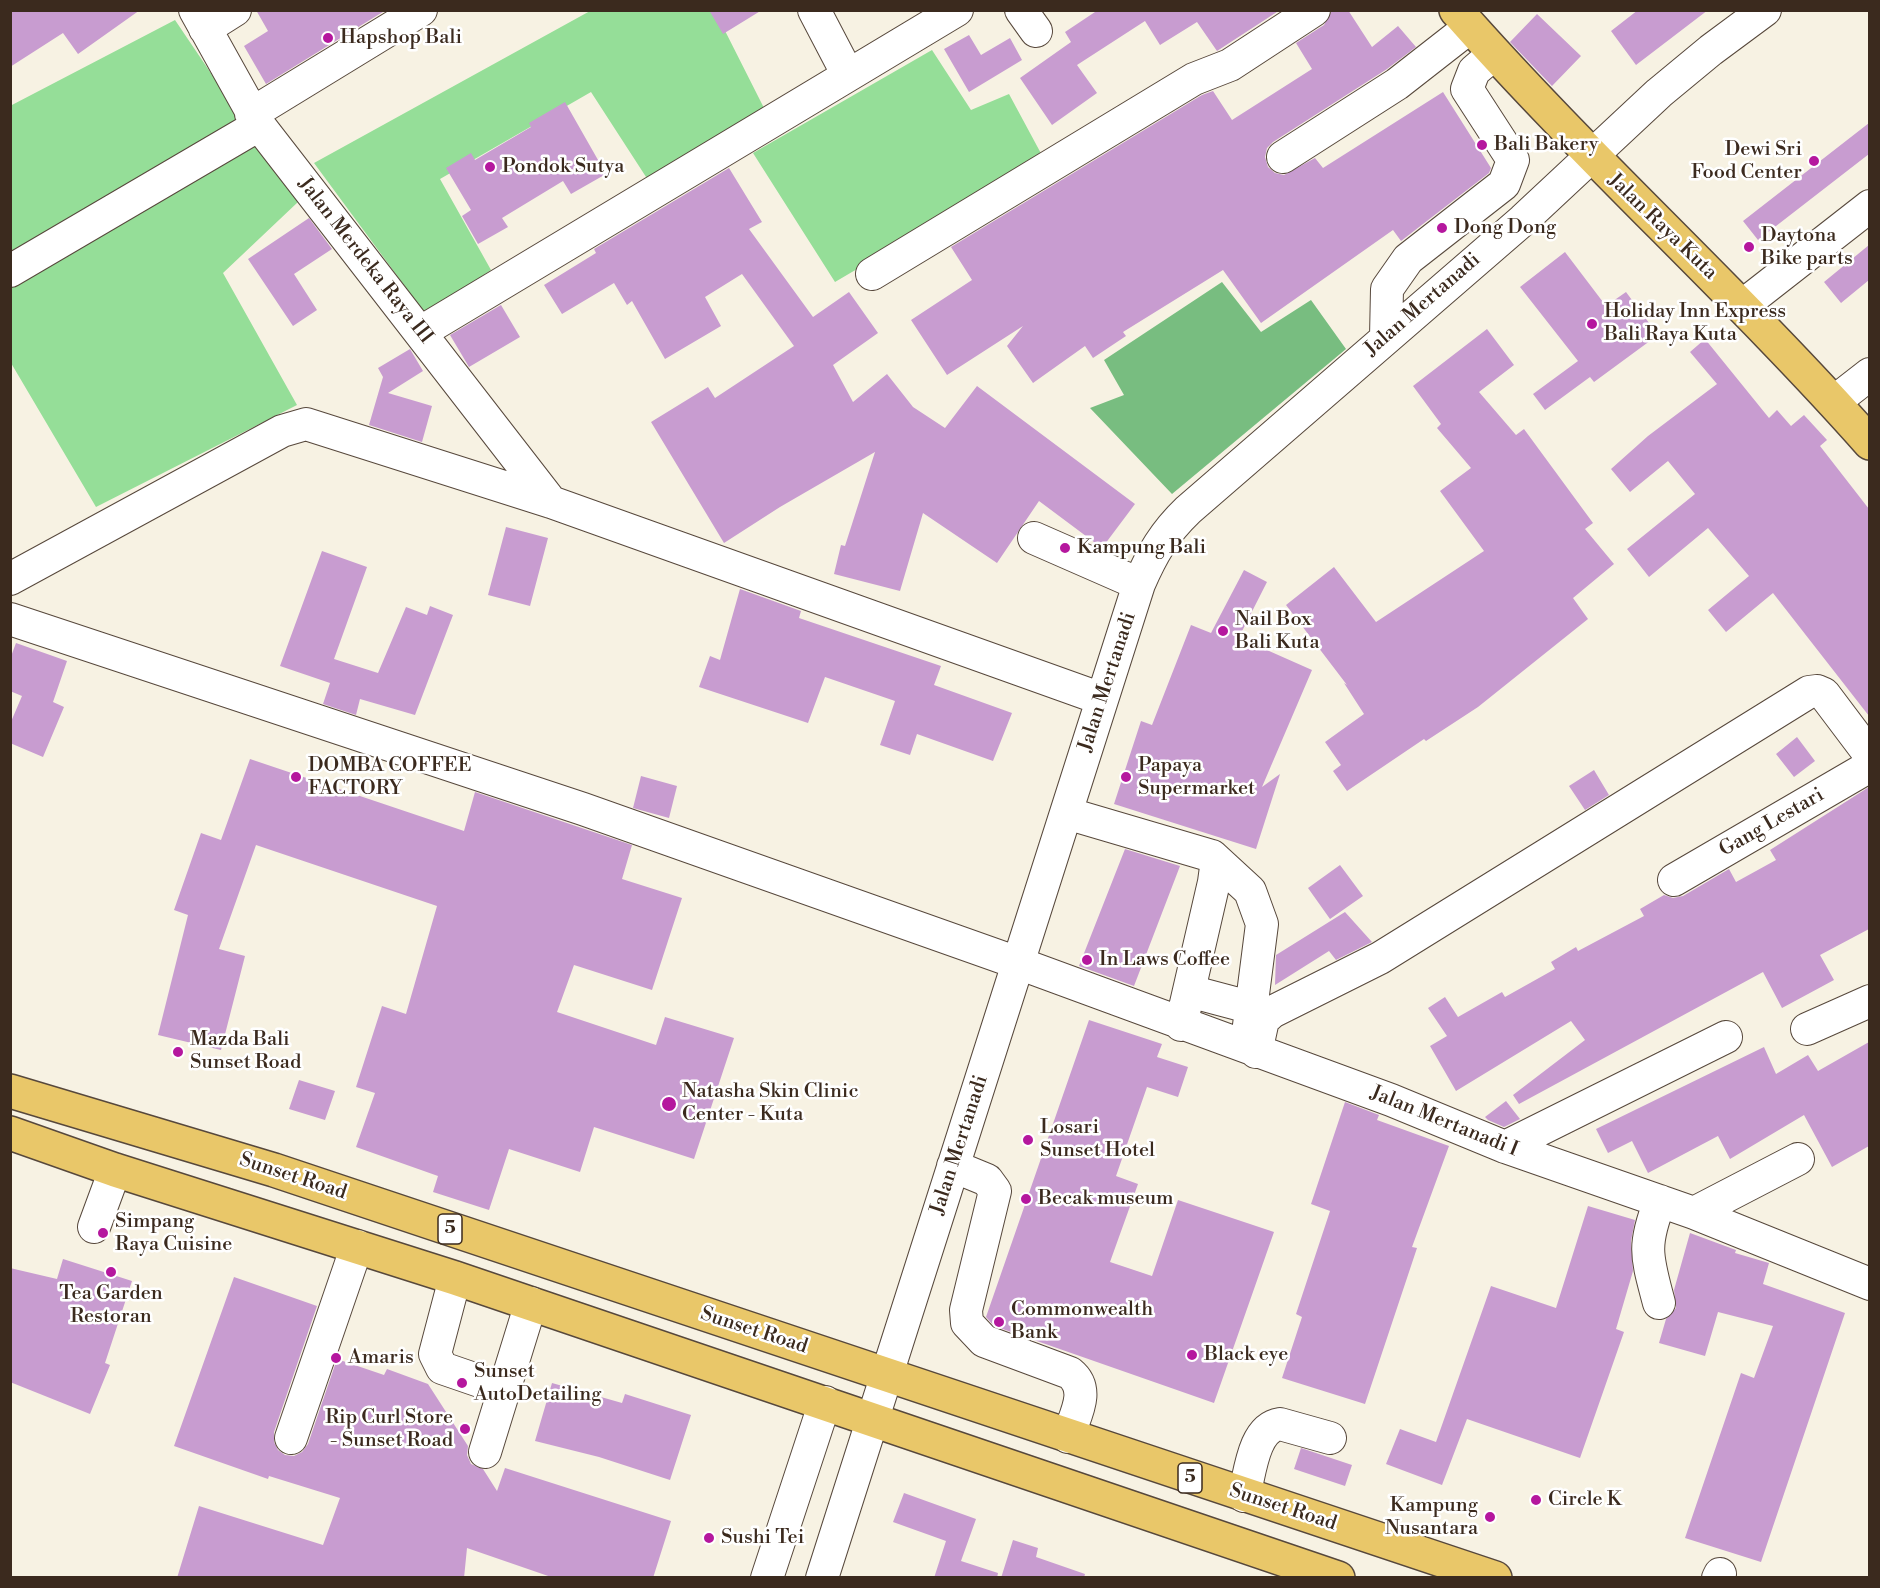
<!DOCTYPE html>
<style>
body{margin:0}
#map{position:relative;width:1880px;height:1588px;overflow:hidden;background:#f7f2e3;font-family:"Libre Bodoni",serif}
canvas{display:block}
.frame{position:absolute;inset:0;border:12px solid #3b2a1e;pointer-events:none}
</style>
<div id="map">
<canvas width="1880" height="1588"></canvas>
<div class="frame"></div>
</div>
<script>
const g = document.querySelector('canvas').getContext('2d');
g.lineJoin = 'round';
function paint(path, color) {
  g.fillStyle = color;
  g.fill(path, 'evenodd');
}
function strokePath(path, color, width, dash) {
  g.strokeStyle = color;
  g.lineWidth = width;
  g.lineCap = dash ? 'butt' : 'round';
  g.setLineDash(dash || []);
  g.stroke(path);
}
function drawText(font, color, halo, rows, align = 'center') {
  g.font = font + ' "Libre Bodoni",serif';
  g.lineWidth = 5;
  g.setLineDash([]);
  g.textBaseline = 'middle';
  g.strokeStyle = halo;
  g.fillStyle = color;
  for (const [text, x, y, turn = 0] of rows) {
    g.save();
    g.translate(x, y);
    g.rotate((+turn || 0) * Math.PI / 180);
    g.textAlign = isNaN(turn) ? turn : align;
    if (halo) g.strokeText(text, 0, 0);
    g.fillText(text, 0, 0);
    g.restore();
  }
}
paint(new Path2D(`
 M 590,11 L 715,11 L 765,110 L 648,180 L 591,92 L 440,179 L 491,270 L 426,315 L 314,163 Z
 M 175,20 L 298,202 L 223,273 L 297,405 L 96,507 L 11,363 L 10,106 Z
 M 932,50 L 971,110 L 1009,94 L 1044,159 L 835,282 L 753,153 Z`), '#95de98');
paint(new Path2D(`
 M 1222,282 L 1261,332 L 1311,300 L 1346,349 L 1172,494 L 1090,408 L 1124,395 L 1104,360 Z`), '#78bd80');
paint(new Path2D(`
 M 10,10 L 140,10 L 78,54 L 63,33 L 10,67 Z
 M 256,10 L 386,10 L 266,84 L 244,46 L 268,31 Z
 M 709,10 L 762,10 L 723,34 Z
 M 1098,10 L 1280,10 L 1217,51 L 1197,22 L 1160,45 L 1145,21 L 1077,65 L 1097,93 L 1052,125 L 1020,78 L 1071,42 L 1065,32 Z
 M 1332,10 L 1348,10 L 1372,47 L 1398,26 L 1416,47 L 1387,69 L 1273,142 L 1267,148 L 1265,157 L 1268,167 L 1275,173 L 1284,175 L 1315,158 L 1323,168 L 1443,92 L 1491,168 L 1489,173 L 1401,241 L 1393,230 L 1261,323 L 1223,270 L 1123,332 L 1126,336 L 1093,358 L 1085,346 L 1033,383 L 1007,346 L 1023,326 L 947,375 L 911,320 L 972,280 L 951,247 L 1202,95 L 1213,91 L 1232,120 L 1312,69 L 1296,43 L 1324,25 Z
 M 1638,10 L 1708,10 L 1636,65 L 1611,31 Z
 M 1537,14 L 1581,56 L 1552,86 L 1510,42 Z
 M 969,35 L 981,55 L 1010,38 L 1022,60 L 969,92 L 944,49 Z
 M 565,102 L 606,174 L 571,194 L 563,181 L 502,218 L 508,227 L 478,244 L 462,216 L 471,210 L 446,168 L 471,153 L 475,160 L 531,127 L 529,123 Z
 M 1869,123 L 1869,154 L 1758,240 L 1743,221 Z
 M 729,168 L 762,222 L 749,229 L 813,317 L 849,292 L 878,333 L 833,365 L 853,402 L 887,374 L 913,407 L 945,428 L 977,386 L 1135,504 L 1102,548 L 1039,501 L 997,563 L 923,513 L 900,591 L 834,574 L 841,545 L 845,546 L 875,452 L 780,507 L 724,543 L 651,422 L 708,387 L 715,398 L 794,346 L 742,274 L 705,297 L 721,326 L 665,359 L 632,301 L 627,305 L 614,283 L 562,314 L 544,285 L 596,253 L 594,249 Z
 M 309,218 L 332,249 L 294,274 L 317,310 L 293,326 L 248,259 Z
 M 1869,245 L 1869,280 L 1841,303 L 1824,282 Z
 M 1565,252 L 1606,306 L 1626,292 L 1658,335 L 1594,382 L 1590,377 L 1545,410 L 1533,394 L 1578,361 L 1520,287 Z
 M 501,305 L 520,337 L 469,367 L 450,335 Z
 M 1487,329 L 1514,365 L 1479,392 L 1516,435 L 1524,429 L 1593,523 L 1585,529 L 1614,564 L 1573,598 L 1588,619 L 1478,707 L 1426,741 L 1424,739 L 1347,791 L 1333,771 L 1341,765 L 1325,742 L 1364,714 L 1344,683 L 1347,685 L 1286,605 L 1334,567 L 1376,622 L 1484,551 L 1440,491 L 1471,468 L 1437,428 L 1441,424 L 1413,386 Z
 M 1705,339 L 1769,418 L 1777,410 L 1791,426 L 1804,415 L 1827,440 L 1820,446 L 1869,509 L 1869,716 L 1773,593 L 1726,632 L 1708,610 L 1749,576 L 1708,528 L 1649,577 L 1627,549 L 1695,494 L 1668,461 L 1630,492 L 1611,469 L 1648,436 L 1717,384 L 1690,352 Z
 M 410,349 L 423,371 L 388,393 L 432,406 L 422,442 L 369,425 L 383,377 L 378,368 Z
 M 506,527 L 548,538 L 530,606 L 488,595 Z
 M 322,551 L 367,567 L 334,659 L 378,673 L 406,607 L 427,615 L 430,606 L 453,615 L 415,715 L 360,699 L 356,715 L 323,704 L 330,683 L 280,666 Z
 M 1244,570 L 1267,582 L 1235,645 L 1242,639 L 1312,670 L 1262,787 L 1280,774 L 1256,849 L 1114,804 L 1141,721 L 1152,725 L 1191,625 L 1211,633 Z
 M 740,589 L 801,611 L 799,618 L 941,666 L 934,685 L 1012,713 L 993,761 L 917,734 L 910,755 L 880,745 L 895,701 L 825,677 L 808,723 L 699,687 L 710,656 L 720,660 Z
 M 16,643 L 67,661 L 53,702 L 64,707 L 43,757 L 10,743 L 10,724 L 22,696 L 10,691 L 10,659 Z
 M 1797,737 L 1815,761 L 1794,777 L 1776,754 Z
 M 250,759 L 464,831 L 475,792 L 632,845 L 622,879 L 682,898 L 652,990 L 574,965 L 557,1012 L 656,1045 L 665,1017 L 734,1038 L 694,1159 L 594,1127 L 580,1172 L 509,1149 L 489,1210 L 433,1192 L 438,1176 L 356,1147 L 375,1093 L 356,1087 L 382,1006 L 406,1014 L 437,906 L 256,845 L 219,949 L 245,956 L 221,1050 L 158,1035 L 188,915 L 174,910 L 201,833 L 221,840 Z
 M 1594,770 L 1609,795 L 1585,810 L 1569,786 Z
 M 641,776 L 677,786 L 669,818 L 633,808 Z
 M 1869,787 L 1869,929 L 1820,955 L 1834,980 L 1782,1008 L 1763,972 L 1519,1104 L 1513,1095 L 1585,1040 L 1571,1021 L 1456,1091 L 1430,1046 L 1447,1036 L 1428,1008 L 1445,997 L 1458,1017 L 1502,992 L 1505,997 L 1555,969 L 1551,962 L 1576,947 L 1578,951 L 1644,916 L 1640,909 L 1664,895 L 1673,898 L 1683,896 L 1729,869 L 1736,882 L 1776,860 L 1770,850 Z
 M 1125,849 L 1180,866 L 1134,986 L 1079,966 Z
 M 1340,865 L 1363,896 L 1330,919 L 1308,888 Z
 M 1345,912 L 1372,942 L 1336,960 L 1329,951 L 1275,985 L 1276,955 Z
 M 1089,1020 L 1162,1044 L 1157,1057 L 1188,1067 L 1178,1097 L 1147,1087 L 1116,1176 L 1138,1184 L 1110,1262 L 1152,1276 L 1178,1200 L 1274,1232 L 1214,1403 L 994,1326 L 986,1317 Z
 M 1869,1042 L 1869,1146 L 1832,1167 L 1804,1115 L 1730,1159 L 1718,1136 L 1648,1173 L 1632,1141 L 1608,1153 L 1596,1129 L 1764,1047 L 1776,1074 L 1808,1055 L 1818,1071 Z
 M 299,1080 L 335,1091 L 325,1120 L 289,1109 Z
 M 1506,1101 L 1520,1119 L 1504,1127 L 1488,1120 L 1485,1117 Z
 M 1345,1102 L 1379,1115 L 1377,1120 L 1449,1146 L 1412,1247 L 1417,1248 L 1365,1404 L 1282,1378 L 1302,1317 L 1296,1314 L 1330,1211 L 1311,1204 Z
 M 1588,1206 L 1635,1220 L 1631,1241 L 1633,1271 L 1616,1329 L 1624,1332 L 1580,1458 L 1467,1419 L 1442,1485 L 1386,1464 L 1400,1429 L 1436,1442 L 1491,1286 L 1556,1308 Z
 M 1690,1233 L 1736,1250 L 1735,1253 L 1769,1263 L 1763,1284 L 1845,1313 L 1761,1562 L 1685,1538 L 1741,1373 L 1754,1378 L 1773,1326 L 1718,1312 L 1705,1356 L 1659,1343 L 1666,1319 L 1676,1308 L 1674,1290 Z
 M 63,1259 L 132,1281 L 105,1363 L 110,1365 L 90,1414 L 10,1382 L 10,1268 L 57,1279 Z
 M 234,1277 L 317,1306 L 274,1432 L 274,1442 L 278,1450 L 285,1455 L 294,1456 L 302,1452 L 308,1444 L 337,1359 L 384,1375 L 387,1369 L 428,1384 L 468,1446 L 467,1455 L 471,1464 L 483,1469 L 497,1491 L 505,1468 L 671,1521 L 653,1578 L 554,1578 L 467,1548 L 464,1578 L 177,1578 L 199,1506 L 323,1545 L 340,1498 L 269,1476 L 268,1479 L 174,1446 Z
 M 552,1383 L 622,1403 L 625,1394 L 691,1415 L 670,1480 L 599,1457 L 535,1441 Z
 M 1301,1448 L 1352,1465 L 1345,1486 L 1294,1469 Z
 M 904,1493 L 976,1519 L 961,1561 L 998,1573 L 997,1578 L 934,1578 L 946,1541 L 893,1522 Z
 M 1013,1540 L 1038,1548 L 1036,1557 L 1085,1574 L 1084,1578 L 1001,1578 Z`), '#c89cd0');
const minor = new Path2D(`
 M 195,10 L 259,125 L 551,502
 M 814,10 L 848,75
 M 1021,10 L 1036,31
 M 205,29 L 235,10
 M 251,114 L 421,10
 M 1283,157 L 1397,84 L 1470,27
 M 10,271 L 259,125
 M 872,274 L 1194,79 L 1230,65 L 1314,10
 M 1742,306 L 1870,206
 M 421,332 L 957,10
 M 1386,337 L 1387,289 L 1408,259 L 1504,184 L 1513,160 L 1467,89 L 1474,71 L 1494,54
 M 1834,402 L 1870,374
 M 1034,538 L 1139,584
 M 10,579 L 282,431 L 306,424 L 551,502 L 1102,699
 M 10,619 L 583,809 L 1018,963 L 1391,1100 L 1505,1147 L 1694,1213 L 1870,1284
 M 1066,813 L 1212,856 L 1216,867 L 1214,882 L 1181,1025
 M 1212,856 L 1250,891 L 1262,924 L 1247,1041
 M 1674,880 L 1870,766
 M 1189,991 L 1253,1008
 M 1807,1029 L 1870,1001
 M 1256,1052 L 1263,1020 L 1272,1012 L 1380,958 L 1809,692 L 1817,691 L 1824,694 L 1870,755
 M 1505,1147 L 1726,1037
 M 953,1166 L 987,1180 L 995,1191 L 966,1310 L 967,1323 L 984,1341 L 1070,1373 C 1091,1390 1075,1415 1068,1437
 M 1694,1213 L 1798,1159
 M 94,1227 L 115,1170
 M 455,1278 L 435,1354 L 442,1368 L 503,1389
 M 1659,1303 C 1647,1257 1642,1247 1660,1201
 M 291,1438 L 357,1246
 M 485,1452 L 531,1303
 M 1244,1496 C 1250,1474 1253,1428 1280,1424 L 1330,1438
 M 767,1578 L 825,1402
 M 822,1578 L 1139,584 C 1152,554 1164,533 1188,510 L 1523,220 L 1659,93 L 1711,50 L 1765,10
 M 1718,1578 L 1720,1574`);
const major = new Path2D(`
 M 1456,10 C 1588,160 1737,293 1870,443`);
const highway = new Path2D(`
 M 10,1091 L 274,1170 L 1495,1578
 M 10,1133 L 115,1170 L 455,1278 L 1338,1578`);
strokePath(minor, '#57483c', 34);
strokePath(major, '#57483c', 36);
strokePath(highway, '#57483c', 36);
strokePath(minor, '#fff', 32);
strokePath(major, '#e9c769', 33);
strokePath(highway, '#e9c769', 33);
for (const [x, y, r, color] of [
 [328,38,6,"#b5179e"],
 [1482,145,6,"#b5179e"],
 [1814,161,6,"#b5179e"],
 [490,167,6,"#b5179e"],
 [1442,228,6,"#b5179e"],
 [1749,247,6,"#b5179e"],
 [1592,324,6,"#b5179e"],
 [1065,548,6,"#b5179e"],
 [1223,631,6,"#b5179e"],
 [296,777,6,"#b5179e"],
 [1126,777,6,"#b5179e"],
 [1087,960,6,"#b5179e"],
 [178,1052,6,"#b5179e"],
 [669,1104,8,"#b5179e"],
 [1028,1140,6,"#b5179e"],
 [1026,1199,6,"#b5179e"],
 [103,1233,6,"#b5179e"],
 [111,1272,6,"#b5179e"],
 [999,1322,6,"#b5179e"],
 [1192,1355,6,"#b5179e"],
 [336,1358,6,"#b5179e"],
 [462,1383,6,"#b5179e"],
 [465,1429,6,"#b5179e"],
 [1536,1500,6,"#b5179e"],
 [1490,1517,6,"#b5179e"],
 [709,1538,6,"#b5179e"]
]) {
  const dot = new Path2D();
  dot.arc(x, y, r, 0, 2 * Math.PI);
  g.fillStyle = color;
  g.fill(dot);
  strokePath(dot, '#fff', 2);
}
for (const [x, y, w] of [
 [450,1229,24],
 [1190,1478,24]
]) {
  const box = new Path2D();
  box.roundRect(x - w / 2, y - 15, w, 30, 4.5);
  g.fillStyle = '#fff';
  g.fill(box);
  strokePath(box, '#3b2a1e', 1.5);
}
drawText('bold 18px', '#3b2a1e', null, [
 ["5",450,1229],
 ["5",1190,1478]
]);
drawText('20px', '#3b2a1e', '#fff', [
 ["Hapshop Bali",340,38],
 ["Bali Bakery",1494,145],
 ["Dewi Sri",1802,150,"right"],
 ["Food Center",1802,173,"right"],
 ["Pondok Sutya",502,167],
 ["Dong Dong",1454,228],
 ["Daytona",1761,236],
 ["Bike parts",1761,259],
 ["Holiday Inn Express",1604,312],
 ["Bali Raya Kuta",1604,335],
 ["Kampung Bali",1077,548],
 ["Nail Box",1235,620],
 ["Bali Kuta",1235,643],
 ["DOMBA COFFEE",308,766],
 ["FACTORY",308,789],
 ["Papaya",1138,766],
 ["Supermarket",1138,789],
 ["In Laws Coffee",1099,960],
 ["Mazda Bali",190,1040],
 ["Sunset Road",190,1063],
 ["Natasha Skin Clinic",682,1092],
 ["Center - Kuta",682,1115],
 ["Losari",1040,1128],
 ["Sunset Hotel",1040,1151],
 ["Becak museum",1038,1199],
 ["Simpang",115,1222],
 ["Raya Cuisine",115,1245],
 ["Tea Garden",111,1294,"center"],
 ["Restoran",111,1317,"center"],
 ["Commonwealth",1011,1310],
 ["Bank",1011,1333],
 ["Black eye",1204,1355],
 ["Amaris",348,1358],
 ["Sunset",474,1372],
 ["AutoDetailing",474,1395],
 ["Rip Curl Store",453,1418,"right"],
 ["- Sunset Road",453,1441,"right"],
 ["Circle K",1548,1500],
 ["Kampung",1478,1506,"right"],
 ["Nusantara",1478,1529,"right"],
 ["Sushi Tei",721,1538]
], 'left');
drawText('20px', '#3b2a1e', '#fff', [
 ["Jalan Raya Kuta",1662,227,44],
 ["Jalan Merdeka Raya III",365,261,52],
 ["Jalan Mertanadi",1423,305,-41],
 ["Jalan Mertanadi",1108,682,-72],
 ["Gang Lestari",1772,823,-30],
 ["Jalan Mertanadi I",1444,1122,22],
 ["Jalan Mertanadi",960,1145,-72],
 ["Sunset Road",293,1177,18],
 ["Sunset Road",754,1331,18],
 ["Sunset Road",1283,1508,18]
]);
</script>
